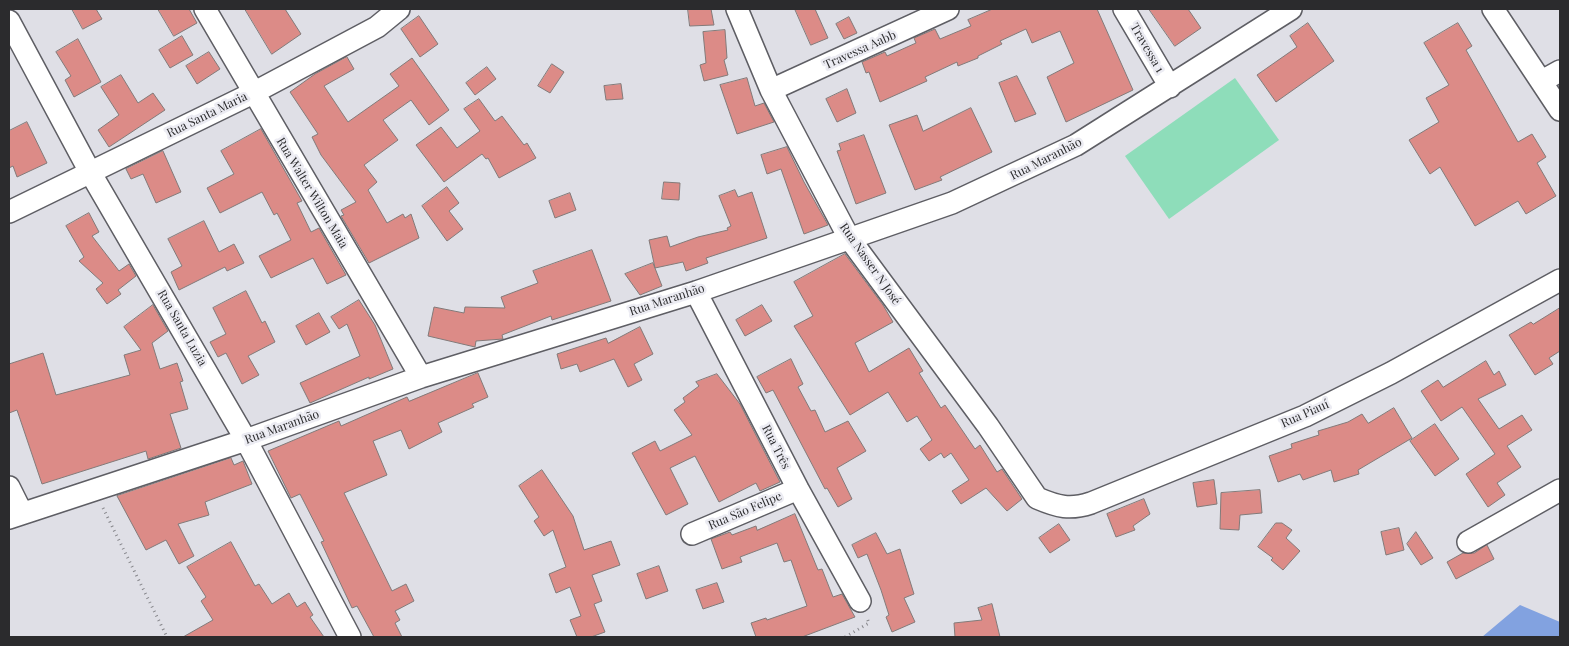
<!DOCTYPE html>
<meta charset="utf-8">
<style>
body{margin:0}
#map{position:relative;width:1569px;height:646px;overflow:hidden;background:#dfdfe6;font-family:"Playfair Display",serif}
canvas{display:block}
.frame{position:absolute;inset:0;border:10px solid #2b2b2d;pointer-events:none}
</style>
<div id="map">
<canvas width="1569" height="646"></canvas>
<div class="frame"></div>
</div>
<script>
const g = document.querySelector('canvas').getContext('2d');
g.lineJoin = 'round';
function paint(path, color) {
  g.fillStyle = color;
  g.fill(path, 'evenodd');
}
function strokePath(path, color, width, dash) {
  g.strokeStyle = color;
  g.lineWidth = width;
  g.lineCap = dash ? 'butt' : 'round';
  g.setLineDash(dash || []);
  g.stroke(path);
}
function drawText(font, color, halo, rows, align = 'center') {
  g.font = font + ' "Playfair Display",serif';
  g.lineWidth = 5;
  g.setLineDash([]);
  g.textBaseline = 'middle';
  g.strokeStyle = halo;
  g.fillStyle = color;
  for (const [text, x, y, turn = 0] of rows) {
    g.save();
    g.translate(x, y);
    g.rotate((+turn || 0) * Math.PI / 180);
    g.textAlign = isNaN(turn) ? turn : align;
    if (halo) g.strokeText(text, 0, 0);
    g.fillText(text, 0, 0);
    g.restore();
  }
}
paint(new Path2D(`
 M 1235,78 L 1279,140 L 1169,219 L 1125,156 Z`), '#8eddba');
paint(new Path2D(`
 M 1520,605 L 1560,622 L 1560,637 L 1482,637 Z`), '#82a2e0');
const building = new Path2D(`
 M 72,9 L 96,9 L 102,19 L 83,29 Z
 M 158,9 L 189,9 L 197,23 L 174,36 Z
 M 245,9 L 285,9 L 301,34 L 272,54 Z
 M 688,9 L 711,9 L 714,25 L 690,26 Z
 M 795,9 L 815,9 L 828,38 L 811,45 Z
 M 993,9 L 1097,9 L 1133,90 L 1066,122 L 1047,77 L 1074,63 L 1060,31 L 1032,43 L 1026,29 L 1000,41 L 1002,44 L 978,56 L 978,58 L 958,66 L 957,62 L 925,77 L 927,81 L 880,102 L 869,72 L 866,73 L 862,62 L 885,52 L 887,56 L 916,43 L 914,38 L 935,29 L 940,39 L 971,26 L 968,20 Z
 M 1149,9 L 1188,9 L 1201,28 L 1175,46 Z
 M 419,16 L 438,44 L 420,57 L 401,29 Z
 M 849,17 L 857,33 L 844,39 L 836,24 Z
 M 1308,23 L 1334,61 L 1276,102 L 1257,75 L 1297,47 L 1290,36 Z
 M 1458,23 L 1472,46 L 1466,50 L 1518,142 L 1532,134 L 1546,157 L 1537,163 L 1556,196 L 1526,214 L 1518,201 L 1475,226 L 1440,167 L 1430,174 L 1409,140 L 1439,122 L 1426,98 L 1449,85 L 1424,43 Z
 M 725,30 L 727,58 L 724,60 L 728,75 L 704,81 L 700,65 L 706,63 L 703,32 Z
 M 182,36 L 193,55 L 170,68 L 159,50 Z
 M 78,39 L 101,82 L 74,97 L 65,80 L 71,76 L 56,52 Z
 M 209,52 L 220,69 L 197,84 L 186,66 Z
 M 347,57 L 354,69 L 324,86 L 348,122 L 399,86 L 390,74 L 412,58 L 449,110 L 429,125 L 411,100 L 383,120 L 398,140 L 364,165 L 377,182 L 368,190 L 387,223 L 403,214 L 405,218 L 411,214 L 419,238 L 369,263 L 341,216 L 344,215 L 341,210 L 356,202 L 321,155 L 312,137 L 318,134 L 290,92 L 315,74 Z
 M 552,64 L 564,72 L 550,93 L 538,86 Z
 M 487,67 L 496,79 L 475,95 L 466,83 Z
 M 121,75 L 138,103 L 153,93 L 165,110 L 109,147 L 98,130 L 119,115 L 101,87 Z
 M 1017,76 L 1036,114 L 1015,122 L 999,83 Z
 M 747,78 L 755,106 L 764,103 L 774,122 L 737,134 L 720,85 Z
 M 621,84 L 623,99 L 606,100 L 604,86 Z
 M 847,89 L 856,113 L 837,122 L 826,99 Z
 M 479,99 L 495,121 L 502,116 L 524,145 L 527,143 L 536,158 L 499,178 L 488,158 L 486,159 L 482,154 L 444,182 L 416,145 L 441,127 L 457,148 L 480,131 L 464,109 Z
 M 971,108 L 992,152 L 940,177 L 942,180 L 915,190 L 889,125 L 917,115 L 923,131 Z
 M 27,122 L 47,163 L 17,177 L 13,166 L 9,168 L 9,131 Z
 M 261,129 L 302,201 L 297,203 L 311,232 L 319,228 L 346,275 L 327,284 L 313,258 L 271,278 L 259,256 L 291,240 L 277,213 L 274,215 L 262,192 L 220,213 L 207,188 L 234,174 L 221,151 Z
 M 864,135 L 886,193 L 856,204 L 837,151 L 841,150 L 839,144 Z
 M 787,147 L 804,182 L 828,225 L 804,234 L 781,169 L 767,174 L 761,155 Z
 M 163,151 L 181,192 L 156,203 L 143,174 L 131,179 L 126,169 Z
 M 664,182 L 680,183 L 679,200 L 662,199 Z
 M 447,187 L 459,203 L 449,211 L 463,229 L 447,241 L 422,206 Z
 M 735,190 L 738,197 L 752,192 L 767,238 L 706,258 L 708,263 L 686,271 L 683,262 L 655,268 L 649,240 L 667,236 L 670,247 L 698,237 L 728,230 L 727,228 L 731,226 L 719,196 Z
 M 570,193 L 576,210 L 555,218 L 549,201 Z
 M 89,213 L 99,232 L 92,236 L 119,271 L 129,264 L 136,276 L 118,290 L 121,294 L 107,304 L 96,289 L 103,283 L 79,261 L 84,257 L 66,226 Z
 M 204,221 L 219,252 L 234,244 L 244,263 L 227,271 L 225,267 L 179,290 L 171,272 L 182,266 L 168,239 Z
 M 592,250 L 611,301 L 552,320 L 551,316 L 502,335 L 503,339 L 476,341 L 475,347 L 428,336 L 434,307 L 464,313 L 465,307 L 505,308 L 501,297 L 538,283 L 533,271 Z
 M 845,254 L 883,305 L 893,322 L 855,343 L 869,372 L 909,348 L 923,371 L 919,373 L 941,408 L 945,405 L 975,449 L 980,445 L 997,472 L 1002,469 L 1022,499 L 1007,511 L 986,488 L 961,504 L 952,491 L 969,480 L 951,453 L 944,458 L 941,453 L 929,461 L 920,449 L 932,440 L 917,416 L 907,422 L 888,392 L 850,415 L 794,326 L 813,316 L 794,282 Z
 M 653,263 L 662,286 L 640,295 L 625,274 Z
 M 246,291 L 262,323 L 265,321 L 275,342 L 248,356 L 259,375 L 242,384 L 226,353 L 218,357 L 210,342 L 226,334 L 213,308 Z
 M 359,300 L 375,325 L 393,369 L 369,379 L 369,377 L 310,403 L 300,383 L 360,356 L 347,324 L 339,329 L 331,317 Z
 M 153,305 L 168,331 L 152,343 L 160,369 L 177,363 L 183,381 L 180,382 L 188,409 L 170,414 L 181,448 L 148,459 L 146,451 L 42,484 L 17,410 L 9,413 L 9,364 L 43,353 L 56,395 L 130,375 L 124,355 L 141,350 L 124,327 Z
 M 762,305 L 772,321 L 745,336 L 736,320 Z
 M 1560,308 L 1560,351 L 1549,358 L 1553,364 L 1535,375 L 1509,335 L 1531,322 L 1533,324 Z
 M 319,313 L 330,332 L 306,345 L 296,326 Z
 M 640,327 L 653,354 L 634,364 L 642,380 L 628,387 L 614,359 L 580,372 L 577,364 L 561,369 L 557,354 L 606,338 L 608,343 Z
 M 791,359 L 803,384 L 798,387 L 811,411 L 815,410 L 825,432 L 848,421 L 866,451 L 837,468 L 852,499 L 838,507 L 827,488 L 825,489 L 773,390 L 766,393 L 757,377 Z
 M 1486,361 L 1494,375 L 1499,371 L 1506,385 L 1478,399 L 1499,429 L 1522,415 L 1532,430 L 1507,446 L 1521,467 L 1497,483 L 1505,495 L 1488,507 L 1466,474 L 1495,454 L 1462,407 L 1441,421 L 1421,391 L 1438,380 L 1443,387 Z
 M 478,373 L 488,397 L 472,404 L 474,407 L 438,423 L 442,432 L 409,449 L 401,430 L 373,441 L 387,475 L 344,493 L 392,591 L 406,584 L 414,601 L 395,611 L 400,620 L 395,623 L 402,637 L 374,637 L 357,606 L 352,608 L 321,542 L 324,541 L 300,494 L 291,498 L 268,451 L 339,421 L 341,426 L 407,397 L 409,401 Z
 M 717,374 L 740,404 L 780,482 L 760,491 L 756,483 L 719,502 L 695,456 L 670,468 L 688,504 L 666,515 L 632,453 L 655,441 L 660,451 L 692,435 L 674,410 L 685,402 L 683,398 L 699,386 L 696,382 Z
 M 1394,408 L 1412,438 L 1358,470 L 1359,474 L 1334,482 L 1331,470 L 1303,480 L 1300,474 L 1278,482 L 1269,456 L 1292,448 L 1291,444 L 1319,435 L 1318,431 L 1348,422 L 1362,414 L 1368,423 Z
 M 1435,424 L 1459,459 L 1435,476 L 1410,441 Z
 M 231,458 L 234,465 L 243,461 L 252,484 L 205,502 L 209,515 L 178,524 L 194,556 L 179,564 L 166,540 L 146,550 L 117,496 Z
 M 542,470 L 573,516 L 584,550 L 611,541 L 620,565 L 592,575 L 602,601 L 594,604 L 605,632 L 591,637 L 577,637 L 570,620 L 581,616 L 570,587 L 556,593 L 549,574 L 566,567 L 553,530 L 544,536 L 534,521 L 539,517 L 519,486 Z
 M 1214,480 L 1217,504 L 1197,507 L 1193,483 Z
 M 1260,490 L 1262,513 L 1240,515 L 1239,530 L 1220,529 L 1221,493 Z
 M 1144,499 L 1150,514 L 1133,526 L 1135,530 L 1116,537 L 1107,514 Z
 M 795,514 L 818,570 L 822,569 L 833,597 L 842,594 L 855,617 L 802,637 L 756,637 L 751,623 L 766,618 L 767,620 L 807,606 L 791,560 L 784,562 L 777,543 L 740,557 L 742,562 L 722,569 L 711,539 L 730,532 L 732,535 L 756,526 L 757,530 Z
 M 1276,523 L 1282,523 L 1292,530 L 1286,538 L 1300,551 L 1283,570 L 1271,560 L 1273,558 L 1258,547 Z
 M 1059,524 L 1070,540 L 1050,553 L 1039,538 Z
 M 1399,528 L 1404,550 L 1386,555 L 1381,532 Z
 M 1416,532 L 1433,558 L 1421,565 L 1407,544 Z
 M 876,533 L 887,554 L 900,549 L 914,594 L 904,598 L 915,622 L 892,632 L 886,617 L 889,615 L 881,590 L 867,554 L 858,558 L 852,545 Z
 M 231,542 L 255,586 L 259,584 L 272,604 L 289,593 L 297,607 L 305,602 L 313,615 L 310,617 L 324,637 L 183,637 L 213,620 L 201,601 L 206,597 L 187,567 Z
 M 1487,545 L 1494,559 L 1456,579 L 1447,562 L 1463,553 L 1474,553 Z
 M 659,566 L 668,591 L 646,599 L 637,574 Z
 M 717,583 L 724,602 L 703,609 L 696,590 Z
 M 992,604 L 1000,637 L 955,637 L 954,623 L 982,620 L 978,608 Z`);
paint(building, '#dc8b87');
strokePath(building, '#827a79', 1);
const minor = new Path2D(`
 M 205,9 L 421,377
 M 737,9 L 771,90 L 849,238 L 988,426 L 1037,498 C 1058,507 1070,510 1091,503 L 1305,416 L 1391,373 L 1560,280
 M 1124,9 L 1170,87
 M 1493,9 L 1560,110
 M 9,21 L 90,172 L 246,440 L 350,637
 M 1542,81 L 1560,71
 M 771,90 L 948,9
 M 9,212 L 253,93 L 377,27 L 399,9
 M 696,292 L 798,489 L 860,601
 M 9,487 L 22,513
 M 9,518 L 246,440 L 421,377 L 696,292 L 952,203 L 1076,145 L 1291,9
 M 692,534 L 798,489
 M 1468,542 L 1560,490`);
strokePath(minor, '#5e5e64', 24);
strokePath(new Path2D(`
 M 103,508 L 167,637
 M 845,637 L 869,623 L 867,618`), '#87878c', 3, [1, 4]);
strokePath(minor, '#fff', 21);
drawText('12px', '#2b2b2d', '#ececf3', [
 ["Travessa 1",1147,48,60],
 ["Travessa Aabb",860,50,-24],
 ["Rua Santa Maria",207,115,-26],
 ["Rua Maranhão",1046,159,-27],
 ["Rua Walter Wilton Maia",312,193,59],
 ["Rua Nasser N José",870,264,55],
 ["Rua Maranhão",667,300,-18],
 ["Rua Santa Luzia",182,328,60],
 ["Rua Piauí",1305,414,-24],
 ["Rua Maranhão",282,427,-20],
 ["Rua Três",776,447,63],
 ["Rua São Felipe",745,511,-23]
]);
</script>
